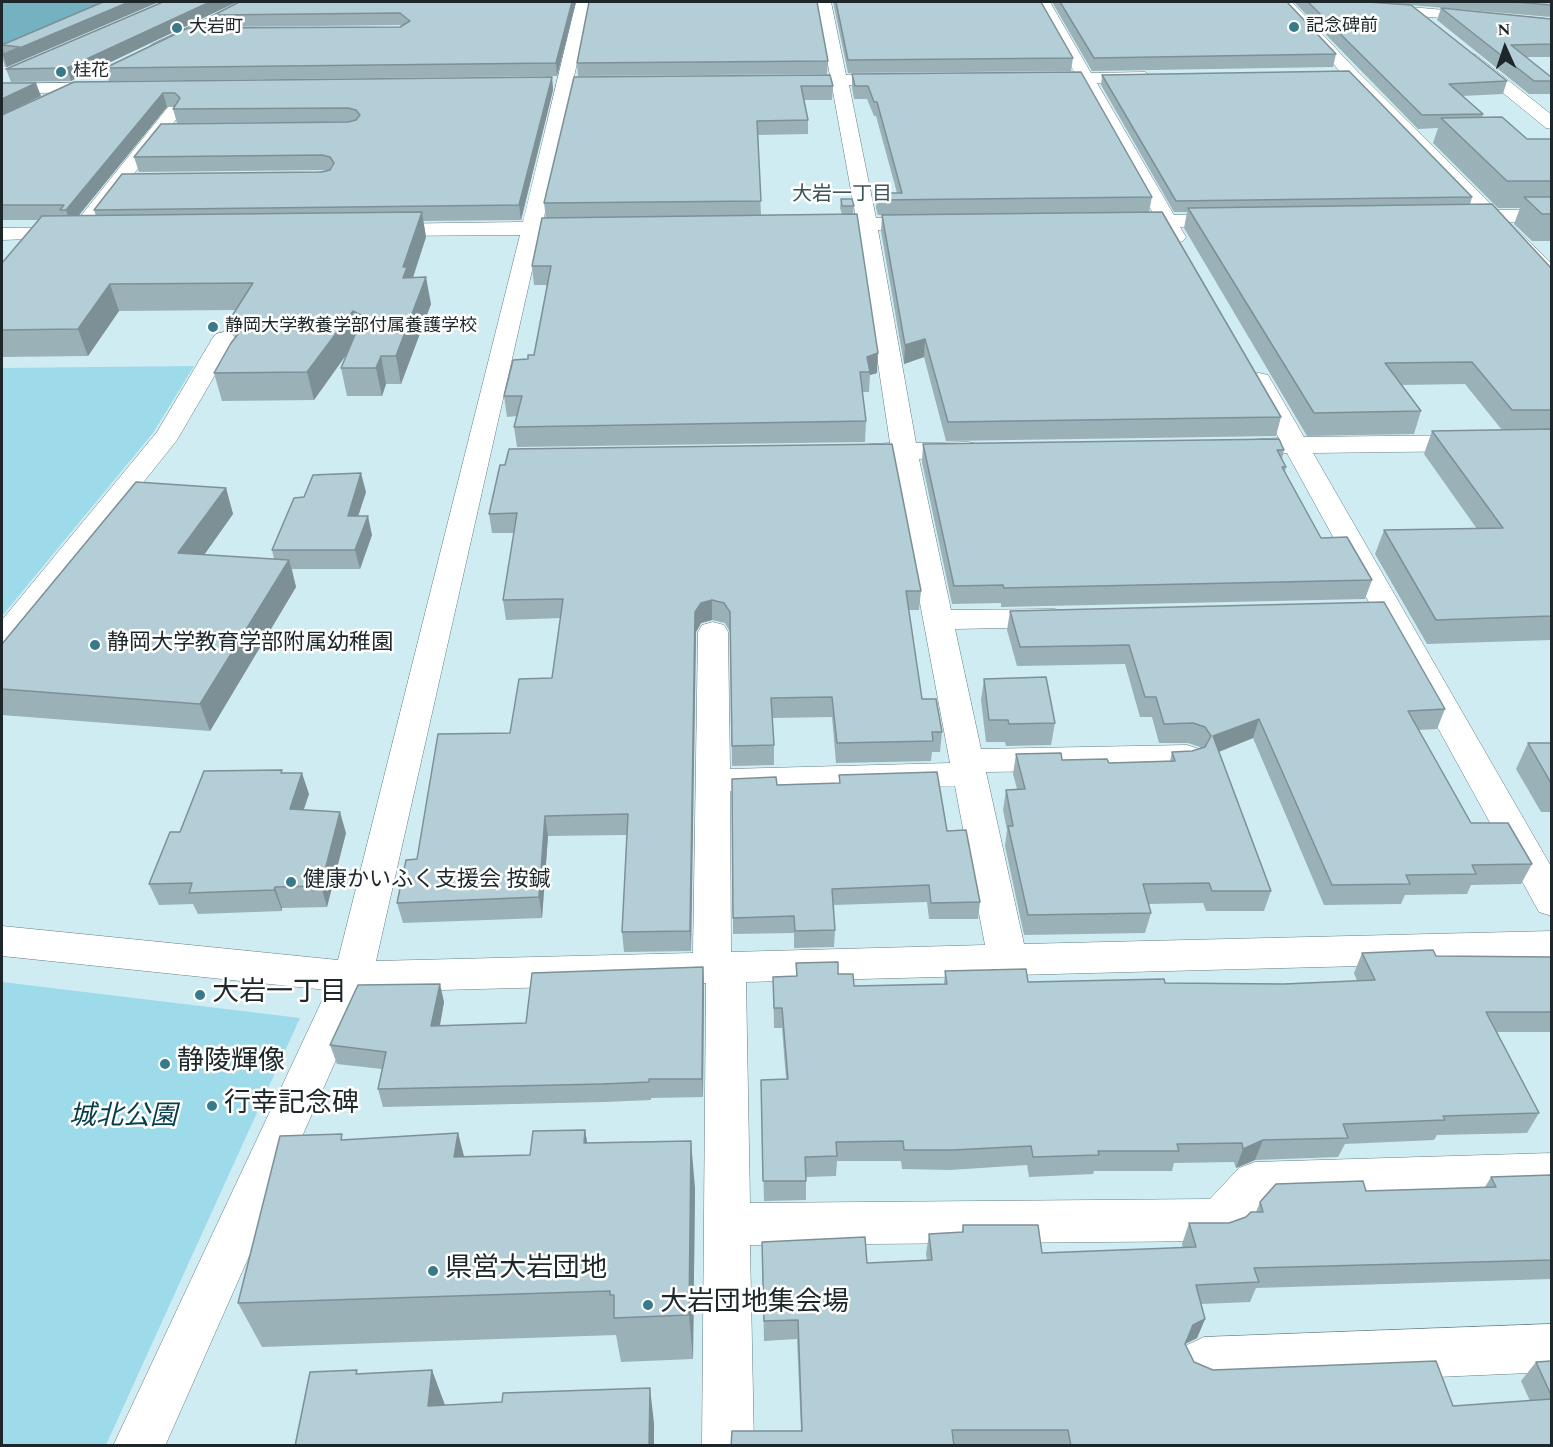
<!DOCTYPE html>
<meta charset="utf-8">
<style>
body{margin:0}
#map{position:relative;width:1553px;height:1447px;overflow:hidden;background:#d0ecf3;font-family:Spectral,serif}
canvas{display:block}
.frame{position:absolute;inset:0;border:3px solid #1d272a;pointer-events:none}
.north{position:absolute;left:1475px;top:18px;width:60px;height:60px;-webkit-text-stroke:4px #fff;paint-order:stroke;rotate:357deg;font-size:16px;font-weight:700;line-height:24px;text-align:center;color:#1d272a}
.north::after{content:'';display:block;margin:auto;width:21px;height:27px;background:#1d272a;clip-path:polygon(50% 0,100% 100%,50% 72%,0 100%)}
</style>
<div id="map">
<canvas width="1553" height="1447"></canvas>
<div class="frame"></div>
<div class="north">N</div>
</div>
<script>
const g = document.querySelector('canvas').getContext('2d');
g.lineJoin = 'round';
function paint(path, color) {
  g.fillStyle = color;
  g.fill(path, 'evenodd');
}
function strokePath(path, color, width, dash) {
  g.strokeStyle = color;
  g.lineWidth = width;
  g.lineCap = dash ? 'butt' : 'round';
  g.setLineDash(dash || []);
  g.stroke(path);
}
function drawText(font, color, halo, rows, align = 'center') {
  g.font = font + ' Spectral,"Noto Sans JP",serif';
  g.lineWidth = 5;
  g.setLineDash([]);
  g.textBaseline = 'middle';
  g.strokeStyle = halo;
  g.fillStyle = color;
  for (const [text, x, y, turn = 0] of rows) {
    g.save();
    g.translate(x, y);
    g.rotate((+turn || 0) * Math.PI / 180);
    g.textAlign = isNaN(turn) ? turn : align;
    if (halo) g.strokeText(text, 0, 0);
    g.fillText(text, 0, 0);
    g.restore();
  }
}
paint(new Path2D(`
 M 194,366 L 153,433 L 2,616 L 2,368 Z
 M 2,982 L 300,1018 L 106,1445 L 2,1445 Z`), '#9ddbeb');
paint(new Path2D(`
 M 2,2 L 125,2 L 2,55 Z`), '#74b1c1');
const minor = new Path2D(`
 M 241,2 L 259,2 L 163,51 L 157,53 L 149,48 L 151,45 Z
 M 576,2 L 590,2 L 543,222 L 592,224 L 595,228 L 592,232 L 585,234 L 540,235 L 376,961 L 693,953 L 698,632 L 702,625 L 713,622 L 724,625 L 728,632 L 730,769 L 950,763 L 893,459 L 848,460 L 839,458 L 835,452 L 839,446 L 890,443 L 858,230 L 813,231 L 806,229 L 803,225 L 806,221 L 856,218 L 832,86 L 786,86 L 778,81 L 786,76 L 830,76 L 817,2 L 831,2 L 846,75 L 896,75 L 904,80 L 896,85 L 849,85 L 876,218 L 927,217 L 934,219 L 937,223 L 934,227 L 927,229 L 878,230 L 916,443 L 968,442 L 977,444 L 981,450 L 977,456 L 919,459 L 951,610 L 1054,609 L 1065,611 L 1069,618 L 1065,625 L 1054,627 L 955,629 L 981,749 L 1187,745 L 1199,749 L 1204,757 L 1199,765 L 1187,769 L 986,772 L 1024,944 L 1552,931 L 1552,961 L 746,982 L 750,1203 L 1210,1199 L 1239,1168 L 1255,1162 L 1552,1153 L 1552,1193 L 1266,1202 L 1237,1235 L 1221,1241 L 750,1245 L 754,1446 L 702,1446 L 706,983 L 366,992 L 165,1446 L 113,1446 L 327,990 L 2,956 L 2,926 L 338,960 L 520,235 L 381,236 L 374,234 L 371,230 L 374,226 L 381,224 L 523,222 ZM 955,786 L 985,945 L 731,952 L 730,791 Z
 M 1036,2 L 1050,2 L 1091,73 L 1145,72 L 1153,77 L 1145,82 L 1097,83 L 1174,215 L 1230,214 L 1237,216 L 1240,220 L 1237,224 L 1180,227 L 1186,237 L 1183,241 L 1176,243 L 1169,241 L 1160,227 L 1115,226 L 1112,222 L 1115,218 L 1154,215 L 1081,83 L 1041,84 L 1033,79 L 1041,74 L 1075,73 Z
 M 1277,2 L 1292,2 L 1357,71 L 1497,210 L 1552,209 L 1552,221 L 1509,222 L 1552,264 L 1552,283 L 1544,282 L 1487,222 L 1451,221 L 1448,217 L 1451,213 L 1475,211 L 1345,77 Z
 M 1374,4 L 1552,19 L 1552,29 L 1369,11 L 1367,8 L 1369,5 Z
 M 1470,53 L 1476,55 L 1552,115 L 1552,129 L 1546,128 L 1464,61 L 1462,58 L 1464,55 Z
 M 194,81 L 202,86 L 85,237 L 2,240 L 2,228 L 72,227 L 188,82 Z
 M 107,82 L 115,87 L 113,91 L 2,94 L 2,84 Z
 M 224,332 L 232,334 L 236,339 L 177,440 L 13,646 L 2,649 L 2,620 L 157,432 L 212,339 L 216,334 Z
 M 1259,373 L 1268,375 L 1304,437 L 1552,434 L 1552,450 L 1313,453 L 1552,868 L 1552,916 L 1539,912 L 1287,453 L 1238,454 L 1229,451 L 1225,446 L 1229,441 L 1279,438 L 1247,380 L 1250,375 Z
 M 1552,1324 L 1552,1372 L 1204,1387 L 1187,1379 L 1179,1362 L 1187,1345 L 1204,1337 Z`);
strokePath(minor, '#657e85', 1);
paint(minor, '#fff');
paint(new Path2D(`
 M 103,2 L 7,67 L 5,67 L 2,56 L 2,54 L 5,53 L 2,45 Z
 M 163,2 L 71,81 L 11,82 L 6,69 Z
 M 576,2 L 557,76 L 109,81 L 105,68 L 400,27 L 403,25 L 217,27 L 214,15 Z
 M 833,2 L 1041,2 L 1073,58 L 1071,71 L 848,73 Z
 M 1052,2 L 1287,2 L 1336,54 L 1333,67 L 1092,71 Z
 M 1294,2 L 1367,2 L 1507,81 L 1503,94 L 1462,96 L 1483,114 L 1482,118 L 1527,139 L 1551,139 L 1551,241 L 1532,241 L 1514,224 L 1520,208 L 1498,208 L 1433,143 L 1438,128 L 1418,129 Z
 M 1374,2 L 1551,2 L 1551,17 Z
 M 1441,8 L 1551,19 L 1551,57 L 1526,57 L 1551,77 L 1551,94 L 1529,94 L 1437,20 Z
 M 828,61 L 827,74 L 578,76 L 577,63 Z
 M 852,74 L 1152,197 L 1149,212 L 1281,417 L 1276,436 L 946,441 L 924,357 L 904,364 L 881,231 L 882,215 L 878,215 L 876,208 L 877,193 L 897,193 L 876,116 L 874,116 L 867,99 L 854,99 L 852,87 Z
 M 1102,75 L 1472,197 L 1470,205 L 1551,268 L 1551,640 L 1427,644 L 1375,554 L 1384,530 L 1477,529 L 1424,454 L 1432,431 L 1502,430 L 1465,384 L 1402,385 L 1421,411 L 1414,434 L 1307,436 L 1184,228 L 1187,212 L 1174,212 L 1101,85 Z
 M 552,77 L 553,90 L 521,220 L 423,221 L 426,237 L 413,278 L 431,304 L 401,384 L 386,384 L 382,396 L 347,396 L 341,368 L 347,354 L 314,400 L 222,401 L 214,373 L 235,337 L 230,319 L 236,310 L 119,311 L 88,356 L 2,357 L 2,263 L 39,220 L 2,220 L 2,115 L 74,82 ZM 167,107 L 174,107 L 173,109 L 177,123 L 350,122 L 134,157 L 139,172 L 327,170 L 94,210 L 96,216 L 78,216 Z
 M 574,77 L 833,86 L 832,100 L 804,100 L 808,120 L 808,134 L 758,135 L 761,215 L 842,214 L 840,208 L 841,199 L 854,206 L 853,214 L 877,373 L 870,375 L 869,392 L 862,392 L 866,421 L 865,442 L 517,447 L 514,427 L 517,416 L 507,417 L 504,396 L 528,359 L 534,355 L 547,285 L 534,285 L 532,266 L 546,218 L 544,203 Z
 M 923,444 L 1284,450 L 1282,459 L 1286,467 L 1285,472 L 1321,538 L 1372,580 L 1365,599 L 1001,607 L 1001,603 L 952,604 L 922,462 Z
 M 500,465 L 921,591 L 919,610 L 909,610 L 922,699 L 942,732 L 940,752 L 932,752 L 931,761 L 836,763 L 832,717 L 772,718 L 774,745 L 774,765 L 732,766 L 730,632 L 725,623 L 712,620 L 701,623 L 696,632 L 691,951 L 624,952 L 622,932 L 627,835 L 548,836 L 542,918 L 403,923 L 397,903 L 417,859 L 510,733 L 552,678 L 561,618 L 506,620 L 503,600 L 514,533 L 492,533 L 489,514 Z
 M 226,488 L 233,514 L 204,555 L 274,559 L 272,550 L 304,497 L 366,492 L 358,516 L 372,535 L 360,569 L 292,569 L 296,587 L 210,731 L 2,715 L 2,644 Z
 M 1010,611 L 1445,709 L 1437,729 L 1418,730 L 1471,823 L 1532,864 L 1521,884 L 1471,885 L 1467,894 L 1405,895 L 1401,904 L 1324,905 L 1253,738 L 1219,752 L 1271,891 L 1264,911 L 1206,911 L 1203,903 L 1148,904 L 1151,913 L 1145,933 L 1024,935 L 1005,846 L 1007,830 L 1003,810 L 1006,790 L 1017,789 L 1013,774 L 1016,754 L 1062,760 L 1109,763 L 1170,761 L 1172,752 L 1192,751 L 1201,749 L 1200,747 L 1188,743 L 1159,743 L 1152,717 L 1140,717 L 1125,664 L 1017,666 L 1007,630 Z
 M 984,679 L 1055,723 L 1051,745 L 1006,746 L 1005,742 L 986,742 L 981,700 Z
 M 1528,743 L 1551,743 L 1551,812 L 1541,812 L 1516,769 Z
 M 283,773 L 309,794 L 303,810 L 346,833 L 327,907 L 282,908 L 282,911 L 198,914 L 193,904 L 159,905 L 149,884 L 180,832 Z
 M 839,775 L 947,831 L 980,902 L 978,919 L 929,919 L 927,902 L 833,905 L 835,930 L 834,947 L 794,948 L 794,933 L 733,934 L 733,918 L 777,785 L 839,783 Z
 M 1362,953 L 1436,956 L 1551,957 L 1551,1032 L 1497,1032 L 1539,1113 L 1527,1133 L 1437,1135 L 1434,1140 L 1345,1144 L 1338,1157 L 1255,1160 L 1236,1168 L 1234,1162 L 1174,1163 L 1172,1171 L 1094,1171 L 1093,1174 L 1029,1177 L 1027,1165 L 950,1170 L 902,1169 L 901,1161 L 837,1161 L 836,1176 L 806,1177 L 806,1200 L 764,1201 L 761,1080 L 786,1079 L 782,1028 L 774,1028 L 773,977 L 796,976 L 796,963 L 838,974 L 854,986 L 944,984 L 945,971 L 1028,982 L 1284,984 L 1357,981 L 1354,973 Z
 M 703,967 L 704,985 L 703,1097 L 651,1098 L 651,1100 L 604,1102 L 383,1107 L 378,1089 L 382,1069 L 337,1064 L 330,1045 L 444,1002 L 440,1026 L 526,1023 Z
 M 585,1130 L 587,1143 L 695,1188 L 693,1359 L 621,1362 L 616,1335 L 262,1347 L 238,1303 L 344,1140 L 458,1133 L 464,1157 L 530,1155 Z
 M 1551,1175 L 1551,1279 L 1256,1288 L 1250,1302 L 1201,1304 L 1205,1319 L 1197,1338 L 1185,1344 L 1194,1362 L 1213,1370 L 1453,1406 L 1530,1401 L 1521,1381 L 1536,1362 L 1551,1361 L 1551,1446 L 731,1446 L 801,1431 L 797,1339 L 764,1341 L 762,1242 L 867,1263 L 927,1260 L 926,1254 L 929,1234 L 962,1232 L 963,1225 L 1042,1253 L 1183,1248 L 1182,1244 L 1189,1223 L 1229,1223 L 1246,1217 L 1256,1212 L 1260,1202 L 1366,1191 L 1485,1187 L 1491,1177 Z`), '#9ab1b8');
paint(new Path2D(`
 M 129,2 L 159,2 L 7,67 L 3,55 Z
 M 210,2 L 237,2 L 71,81 L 67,68 Z
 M 572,2 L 576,2 L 557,76 L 556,63 Z
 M 552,77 L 553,90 L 521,220 L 519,205 Z
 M 36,83 L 41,96 L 2,115 L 2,99 Z
 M 163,93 L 167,107 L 71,225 L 66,210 Z
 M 422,212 L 426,237 L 410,286 L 403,278 L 403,267 Z
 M 426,277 L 431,304 L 401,384 L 396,356 Z
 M 110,284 L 119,311 L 88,356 L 78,329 Z
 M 353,311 L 358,338 L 314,400 L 307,372 Z
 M 925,339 L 924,357 L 904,364 L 905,345 Z
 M 878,353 L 877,373 L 870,375 L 867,357 Z
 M 381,356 L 386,384 L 382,396 L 376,368 Z
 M 361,473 L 366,492 L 352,535 L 348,516 Z
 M 226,488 L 233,514 L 187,579 L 178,553 Z
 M 368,516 L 372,535 L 360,569 L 355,550 Z
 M 289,560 L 296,587 L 210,731 L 200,704 Z
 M 712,600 L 712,620 L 701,623 L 696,632 L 691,951 L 690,931 L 695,612 L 701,603 Z
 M 1259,719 L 1253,738 L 1208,756 L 1213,736 Z
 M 302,773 L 309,794 L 297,830 L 290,809 Z
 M 340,812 L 346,833 L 327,907 L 321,886 Z
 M 545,816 L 548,836 L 542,918 L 539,897 Z
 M 275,887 L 282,908 L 282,911 L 274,890 Z
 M 703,967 L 704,985 L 703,1097 L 702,1079 Z
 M 440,984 L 444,1002 L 436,1045 L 431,1026 Z
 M 585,1130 L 593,1177 L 584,1143 Z
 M 458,1133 L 470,1180 L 454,1157 Z
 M 1263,1140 L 1255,1160 L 1236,1168 L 1243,1149 Z
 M 691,1141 L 695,1188 L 693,1359 L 689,1315 Z
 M 1205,1319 L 1197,1338 L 1185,1344 L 1193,1325 Z
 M 432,1370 L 445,1405 L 428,1406 Z
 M 650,1388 L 654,1423 L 654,1446 L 649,1446 Z`), '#7d9096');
const building = new Path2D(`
 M 103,2 L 129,2 L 3,55 L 2,55 L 20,47 L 2,45 Z
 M 163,2 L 210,2 L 67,68 L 6,69 Z
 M 239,2 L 572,2 L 556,63 L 105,68 L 188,28 L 400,27 L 410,21 L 400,13 L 214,15 Z
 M 589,2 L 817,2 L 828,61 L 577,63 Z
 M 836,2 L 1041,2 L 1073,58 L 848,60 Z
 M 1060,2 L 1287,2 L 1336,54 L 1094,58 Z
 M 1308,2 L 1367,2 L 1411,5 L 1507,81 L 1449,84 L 1483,114 L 1422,115 Z
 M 1514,2 L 1551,2 L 1551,5 Z
 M 1441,8 L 1551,19 L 1551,44 L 1511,45 L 1551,77 L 1551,81 L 1534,81 Z
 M 1349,71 L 1472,197 L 1176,201 L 1102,75 Z
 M 1081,72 L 1152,197 L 879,200 L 877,193 L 902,193 L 877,102 L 874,102 L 868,86 L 855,86 L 852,74 Z
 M 830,75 L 833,86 L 801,86 L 808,120 L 757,121 L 761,201 L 544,203 L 574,77 Z
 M 552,77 L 519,205 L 94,210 L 122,174 L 322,172 L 330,170 L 334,163 L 330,157 L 322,155 L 134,157 L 161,124 L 348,122 L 356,120 L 360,115 L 356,110 L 348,108 L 173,109 L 180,98 L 175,93 L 163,93 L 66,210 L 60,210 L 64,205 L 2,205 L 2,115 L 74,82 Z
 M 2,83 L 36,83 L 2,99 Z
 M 1502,117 L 1527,139 L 1551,139 L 1551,181 L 1507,181 L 1441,118 Z
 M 1524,197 L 1551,197 L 1551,214 L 1542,214 Z
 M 841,199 L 852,199 L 854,206 L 842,206 Z
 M 1492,204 L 1551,268 L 1551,410 L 1512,410 L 1472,362 L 1385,363 L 1421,411 L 1314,413 L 1188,208 Z
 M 422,212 L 403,267 L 407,267 L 403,278 L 426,277 L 396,356 L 381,356 L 376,368 L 341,368 L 363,316 L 353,311 L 307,372 L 214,373 L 231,343 L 250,319 L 230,319 L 253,283 L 110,284 L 78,329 L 2,330 L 2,263 L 42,216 Z
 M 1162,212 L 1281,417 L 948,422 L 925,339 L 905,345 L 882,215 Z
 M 857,214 L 878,353 L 867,357 L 870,372 L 860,372 L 866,421 L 514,427 L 522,396 L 504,396 L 513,360 L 528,359 L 528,355 L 534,355 L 551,266 L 532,266 L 542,218 Z
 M 1551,429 L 1551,616 L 1436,620 L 1384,530 L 1503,528 L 1432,431 Z
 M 1279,439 L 1284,450 L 1277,450 L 1286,467 L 1282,467 L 1321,538 L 1347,537 L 1372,580 L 1004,588 L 1003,585 L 954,586 L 923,444 Z
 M 892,444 L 921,591 L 906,591 L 922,699 L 936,699 L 942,732 L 932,732 L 933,741 L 837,743 L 832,697 L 771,698 L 774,745 L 732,746 L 730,612 L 724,603 L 712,600 L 701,603 L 695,612 L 690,931 L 622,932 L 628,814 L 545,816 L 539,897 L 397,903 L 406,860 L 417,859 L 438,734 L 510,733 L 519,679 L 552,678 L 563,599 L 503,600 L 517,513 L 489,514 L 500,465 L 505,465 L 509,449 Z
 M 361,473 L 348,516 L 368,516 L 355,550 L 272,550 L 294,498 L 304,497 L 313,475 Z
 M 136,482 L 226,488 L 178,553 L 289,560 L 200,704 L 2,689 L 2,644 Z
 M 1384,602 L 1445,709 L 1408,711 L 1471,823 L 1508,823 L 1532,864 L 1472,865 L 1476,874 L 1406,875 L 1410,884 L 1332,885 L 1259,719 L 1213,736 L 1271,891 L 1212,891 L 1209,883 L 1143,884 L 1151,913 L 1028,915 L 1008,826 L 1013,826 L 1006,790 L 1025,789 L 1016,754 L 1061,753 L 1062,760 L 1107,759 L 1109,763 L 1175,761 L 1172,752 L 1192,751 L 1205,747 L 1211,736 L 1205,727 L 1193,723 L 1164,724 L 1156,697 L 1145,697 L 1129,645 L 1020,647 L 1010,611 Z
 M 1046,677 L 1055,723 L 1009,724 L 1008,720 L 989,720 L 984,679 Z
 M 1528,743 L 1551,743 L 1551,783 Z
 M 282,770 L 281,773 L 302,773 L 290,809 L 340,812 L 321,886 L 275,887 L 274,890 L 189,893 L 192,883 L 149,884 L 170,832 L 180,832 L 204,771 Z
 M 937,772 L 947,831 L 966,830 L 980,902 L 931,903 L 929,885 L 832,889 L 835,930 L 795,931 L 794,916 L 733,918 L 732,779 L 776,777 L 777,785 L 840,783 L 839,775 Z
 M 1433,950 L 1436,956 L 1551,957 L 1551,1012 L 1486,1012 L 1539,1113 L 1443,1116 L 1445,1120 L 1343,1124 L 1348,1138 L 1263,1140 L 1243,1149 L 1242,1143 L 1177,1144 L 1179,1151 L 1098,1151 L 1099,1155 L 1033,1157 L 1031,1146 L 953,1150 L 904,1150 L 903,1141 L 836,1142 L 837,1156 L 805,1157 L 806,1181 L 763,1181 L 761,1080 L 788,1079 L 782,1008 L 774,1008 L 773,977 L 797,976 L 796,963 L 838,962 L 838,974 L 853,974 L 854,986 L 947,984 L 945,971 L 1026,969 L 1028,982 L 1164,979 L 1165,983 L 1284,984 L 1375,980 L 1362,953 Z
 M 703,967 L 702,1079 L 649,1079 L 649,1082 L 602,1084 L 378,1089 L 386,1052 L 330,1045 L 358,985 L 440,984 L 431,1026 L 526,1023 L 532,973 Z
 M 585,1130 L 584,1143 L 691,1141 L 689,1315 L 614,1318 L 614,1295 L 610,1295 L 610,1291 L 238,1303 L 280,1136 L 342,1134 L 341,1140 L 458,1133 L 454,1157 L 530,1155 L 533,1131 Z
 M 1551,1175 L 1551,1260 L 1254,1268 L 1259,1282 L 1196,1285 L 1205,1319 L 1193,1325 L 1185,1344 L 1194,1362 L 1213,1370 L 1436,1361 L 1453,1406 L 1551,1399 L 1551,1446 L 1071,1446 L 1068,1430 L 952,1430 L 954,1446 L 731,1446 L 732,1431 L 802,1431 L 798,1320 L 764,1321 L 762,1242 L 865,1237 L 867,1263 L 932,1260 L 929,1234 L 963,1232 L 963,1225 L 1038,1225 L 1042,1253 L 1196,1247 L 1189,1223 L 1229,1223 L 1246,1217 L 1251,1212 L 1263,1212 L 1260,1202 L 1276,1184 L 1363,1181 L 1366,1191 L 1496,1187 L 1491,1177 Z
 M 1551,1361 L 1551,1395 L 1536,1362 Z
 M 357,1370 L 356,1374 L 432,1370 L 428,1406 L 502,1402 L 503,1393 L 650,1388 L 649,1446 L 295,1446 L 310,1372 Z`);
paint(building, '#b3ced6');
strokePath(building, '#7d9096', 1.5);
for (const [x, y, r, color] of [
 [1294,27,6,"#377a8a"],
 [177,28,6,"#377a8a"],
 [61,72,6,"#377a8a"],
 [213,327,6,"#377a8a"],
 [95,645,6,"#377a8a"],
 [291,882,6,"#377a8a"],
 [200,995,6,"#377a8a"],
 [165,1064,6,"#377a8a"],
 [212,1106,6,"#377a8a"],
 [433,1271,6,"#377a8a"],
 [648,1305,6,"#377a8a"]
]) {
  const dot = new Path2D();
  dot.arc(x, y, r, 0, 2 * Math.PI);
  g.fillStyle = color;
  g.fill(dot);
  strokePath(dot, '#fff', 2);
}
drawText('18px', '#1d272a', '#fff', [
 ["記念碑前",1306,27],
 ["大岩町",189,28],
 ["桂花",73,72],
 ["静岡大学教養学部付属養護学校",225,327]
], 'left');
drawText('20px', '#3c545a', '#fff', [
 ["大岩一丁目",842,196]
]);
drawText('22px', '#1d272a', '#fff', [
 ["静岡大学教育学部附属幼稚園",107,645],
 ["健康かいふく支援会 按鍼",303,882]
], 'left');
drawText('27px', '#1d272a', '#fff', [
 ["大岩一丁目",212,995],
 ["静陵輝像",177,1064],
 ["行幸記念碑",224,1106],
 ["県営大岩団地",445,1271],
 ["大岩団地集会場",660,1305]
], 'left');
drawText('italic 27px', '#033e4a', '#fff', [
 ["城北公園",123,1119]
]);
</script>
